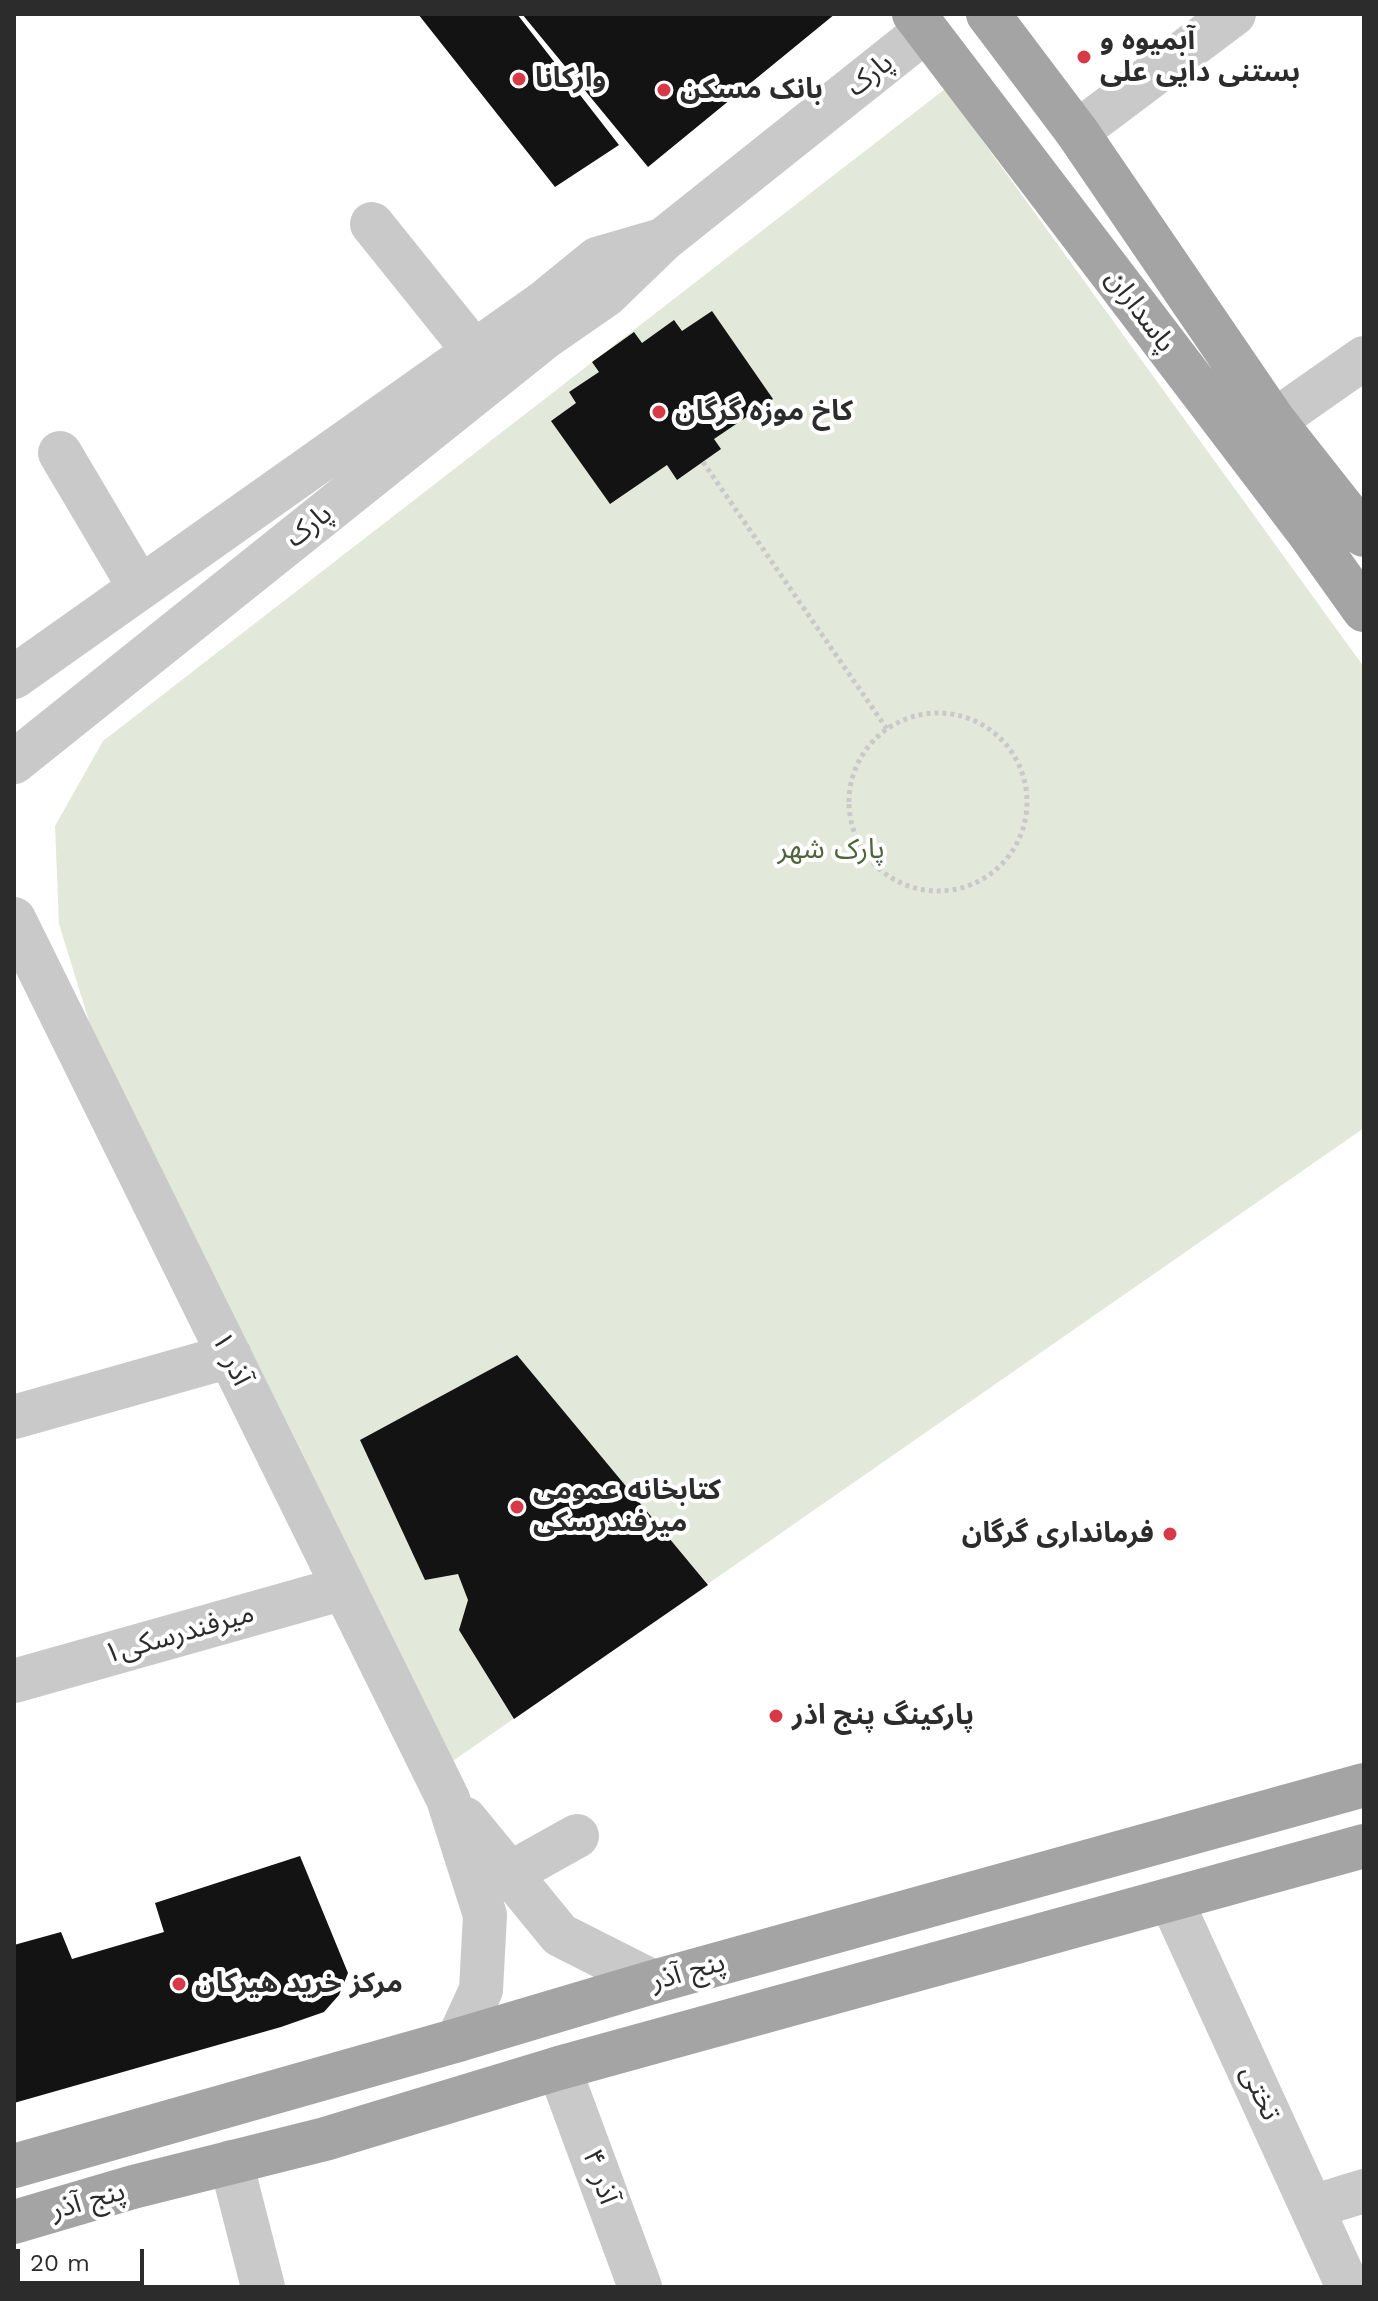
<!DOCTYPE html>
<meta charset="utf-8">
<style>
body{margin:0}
#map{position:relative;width:1378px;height:2301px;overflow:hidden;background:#fff;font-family:"Work Sans",sans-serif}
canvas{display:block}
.frame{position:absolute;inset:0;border:16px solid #2c2c2c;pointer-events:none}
.scale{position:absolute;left:16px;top:2249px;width:128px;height:36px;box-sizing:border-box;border:4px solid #2c2c2c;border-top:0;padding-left:10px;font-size:24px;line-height:28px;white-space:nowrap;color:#2c2c2c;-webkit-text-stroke:6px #fff;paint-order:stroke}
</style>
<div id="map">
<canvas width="1378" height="2301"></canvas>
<div class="frame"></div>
<div class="scale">20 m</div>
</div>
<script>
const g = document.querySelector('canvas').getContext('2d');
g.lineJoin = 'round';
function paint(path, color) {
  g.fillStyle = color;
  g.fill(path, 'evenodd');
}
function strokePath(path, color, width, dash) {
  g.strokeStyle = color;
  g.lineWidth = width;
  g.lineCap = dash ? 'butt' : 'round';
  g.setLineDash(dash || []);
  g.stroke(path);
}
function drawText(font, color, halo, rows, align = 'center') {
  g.font = font + ' "Work Sans","Noto Sans Arabic",sans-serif';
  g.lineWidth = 8;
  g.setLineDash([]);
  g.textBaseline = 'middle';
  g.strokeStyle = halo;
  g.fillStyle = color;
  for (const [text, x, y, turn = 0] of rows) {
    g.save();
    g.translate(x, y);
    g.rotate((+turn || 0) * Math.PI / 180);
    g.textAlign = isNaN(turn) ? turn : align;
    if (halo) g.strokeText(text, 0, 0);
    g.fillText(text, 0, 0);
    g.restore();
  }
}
paint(new Path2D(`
 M 945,89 L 1364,667 L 1364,1128 L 450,1763 L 97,1047 L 59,924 L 55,826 L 103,741 Z`), '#e2e9da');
paint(new Path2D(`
 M 418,14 L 517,14 L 619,145 L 555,187 Z
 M 522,14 L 835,14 L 648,167 Z
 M 712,311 L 773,399 L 714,439 L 721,449 L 677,480 L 667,465 L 610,504 L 551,421 L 576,403 L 569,392 L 599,372 L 592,362 L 634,332 L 642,343 L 674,320 L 682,331 Z
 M 517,1355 L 708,1585 L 514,1719 L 459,1630 L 468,1600 L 458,1574 L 425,1580 L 360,1440 Z
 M 300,1856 L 348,1973 L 339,1995 L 324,2012 L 281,2027 L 14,2103 L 14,1945 L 61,1932 L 72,1959 L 164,1932 L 155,1903 Z`), '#131313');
strokePath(new Path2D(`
 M 703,462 L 887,729
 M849 802a89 89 0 1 1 178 0a89 89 0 1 1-178 0Z`), '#c9c9c9', 5, [4, 4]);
strokePath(new Path2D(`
 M 1077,132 L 1234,14
 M 372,224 L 474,351
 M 1274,421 L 1364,358
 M 60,453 L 140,588
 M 14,677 L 543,303 L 597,259 L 659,241
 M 14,762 L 544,338 L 606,295 L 664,239 L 925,31
 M 14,919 L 448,1799 L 485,1915 L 481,1990 L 458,2040
 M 14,1417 L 230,1356
 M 14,1681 L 344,1588
 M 465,1819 L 560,1935 L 653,1982
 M 509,1874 L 577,1836
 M 1171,1900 L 1348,2287
 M 559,2068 L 640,2287
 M 231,2162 L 263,2287
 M 1312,2207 L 1364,2191`), '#c9c9c9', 44);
strokePath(new Path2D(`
 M 914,14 L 1309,533 L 1364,610
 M 988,14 L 1077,132 L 1274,421 L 1364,535
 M 14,2166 L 458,2040 L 653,1982 L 1364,1785
 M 14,2222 L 133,2187 L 325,2139 L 559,2068 L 1364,1846`), '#a4a4a4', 44);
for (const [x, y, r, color] of [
 [1084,57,8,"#d73a46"],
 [519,79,8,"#d73a46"],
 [664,90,8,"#d73a46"],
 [659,412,8,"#d73a46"],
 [517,1507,8,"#d73a46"],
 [1170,1534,8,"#d73a46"],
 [776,1716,8,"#d73a46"],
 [179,1984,8,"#d73a46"]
]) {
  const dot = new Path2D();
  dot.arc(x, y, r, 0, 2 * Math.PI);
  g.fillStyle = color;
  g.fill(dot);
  strokePath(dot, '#fff', 3);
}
drawText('bold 28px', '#2c2c2c', '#fff', [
 ["آبمیوه و",1100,41],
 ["بستنی دایی علی",1100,73],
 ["وارکانا",535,79],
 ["بانک مسکن",680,90],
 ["کاخ موزه گرگان",675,412],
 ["کتابخانه عمومی",533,1491],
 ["میرفندرسکی",533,1523],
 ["فرمانداری گرگان",1154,1534,"right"],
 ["پارکینگ پنج اذر",792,1716],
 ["مرکز خرید هیرکان",195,1984]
], 'left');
drawText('28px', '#2c2c2c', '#fff', [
 ["پارک",870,75,-39],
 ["پاسداران",1140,311,53],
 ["پارک",309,526,-39],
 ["۱ آذر",231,1359,64],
 ["میرفندرسکی۱",179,1634,-16],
 ["پنج آذر",688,1972,-16],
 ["تختی",1260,2093,65],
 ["آذر ۴",600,2177,70],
 ["پنج آذر",88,2201,-16]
]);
drawText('28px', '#4f633d', '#fff', [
 ["پارک شهر",831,850]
]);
</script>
